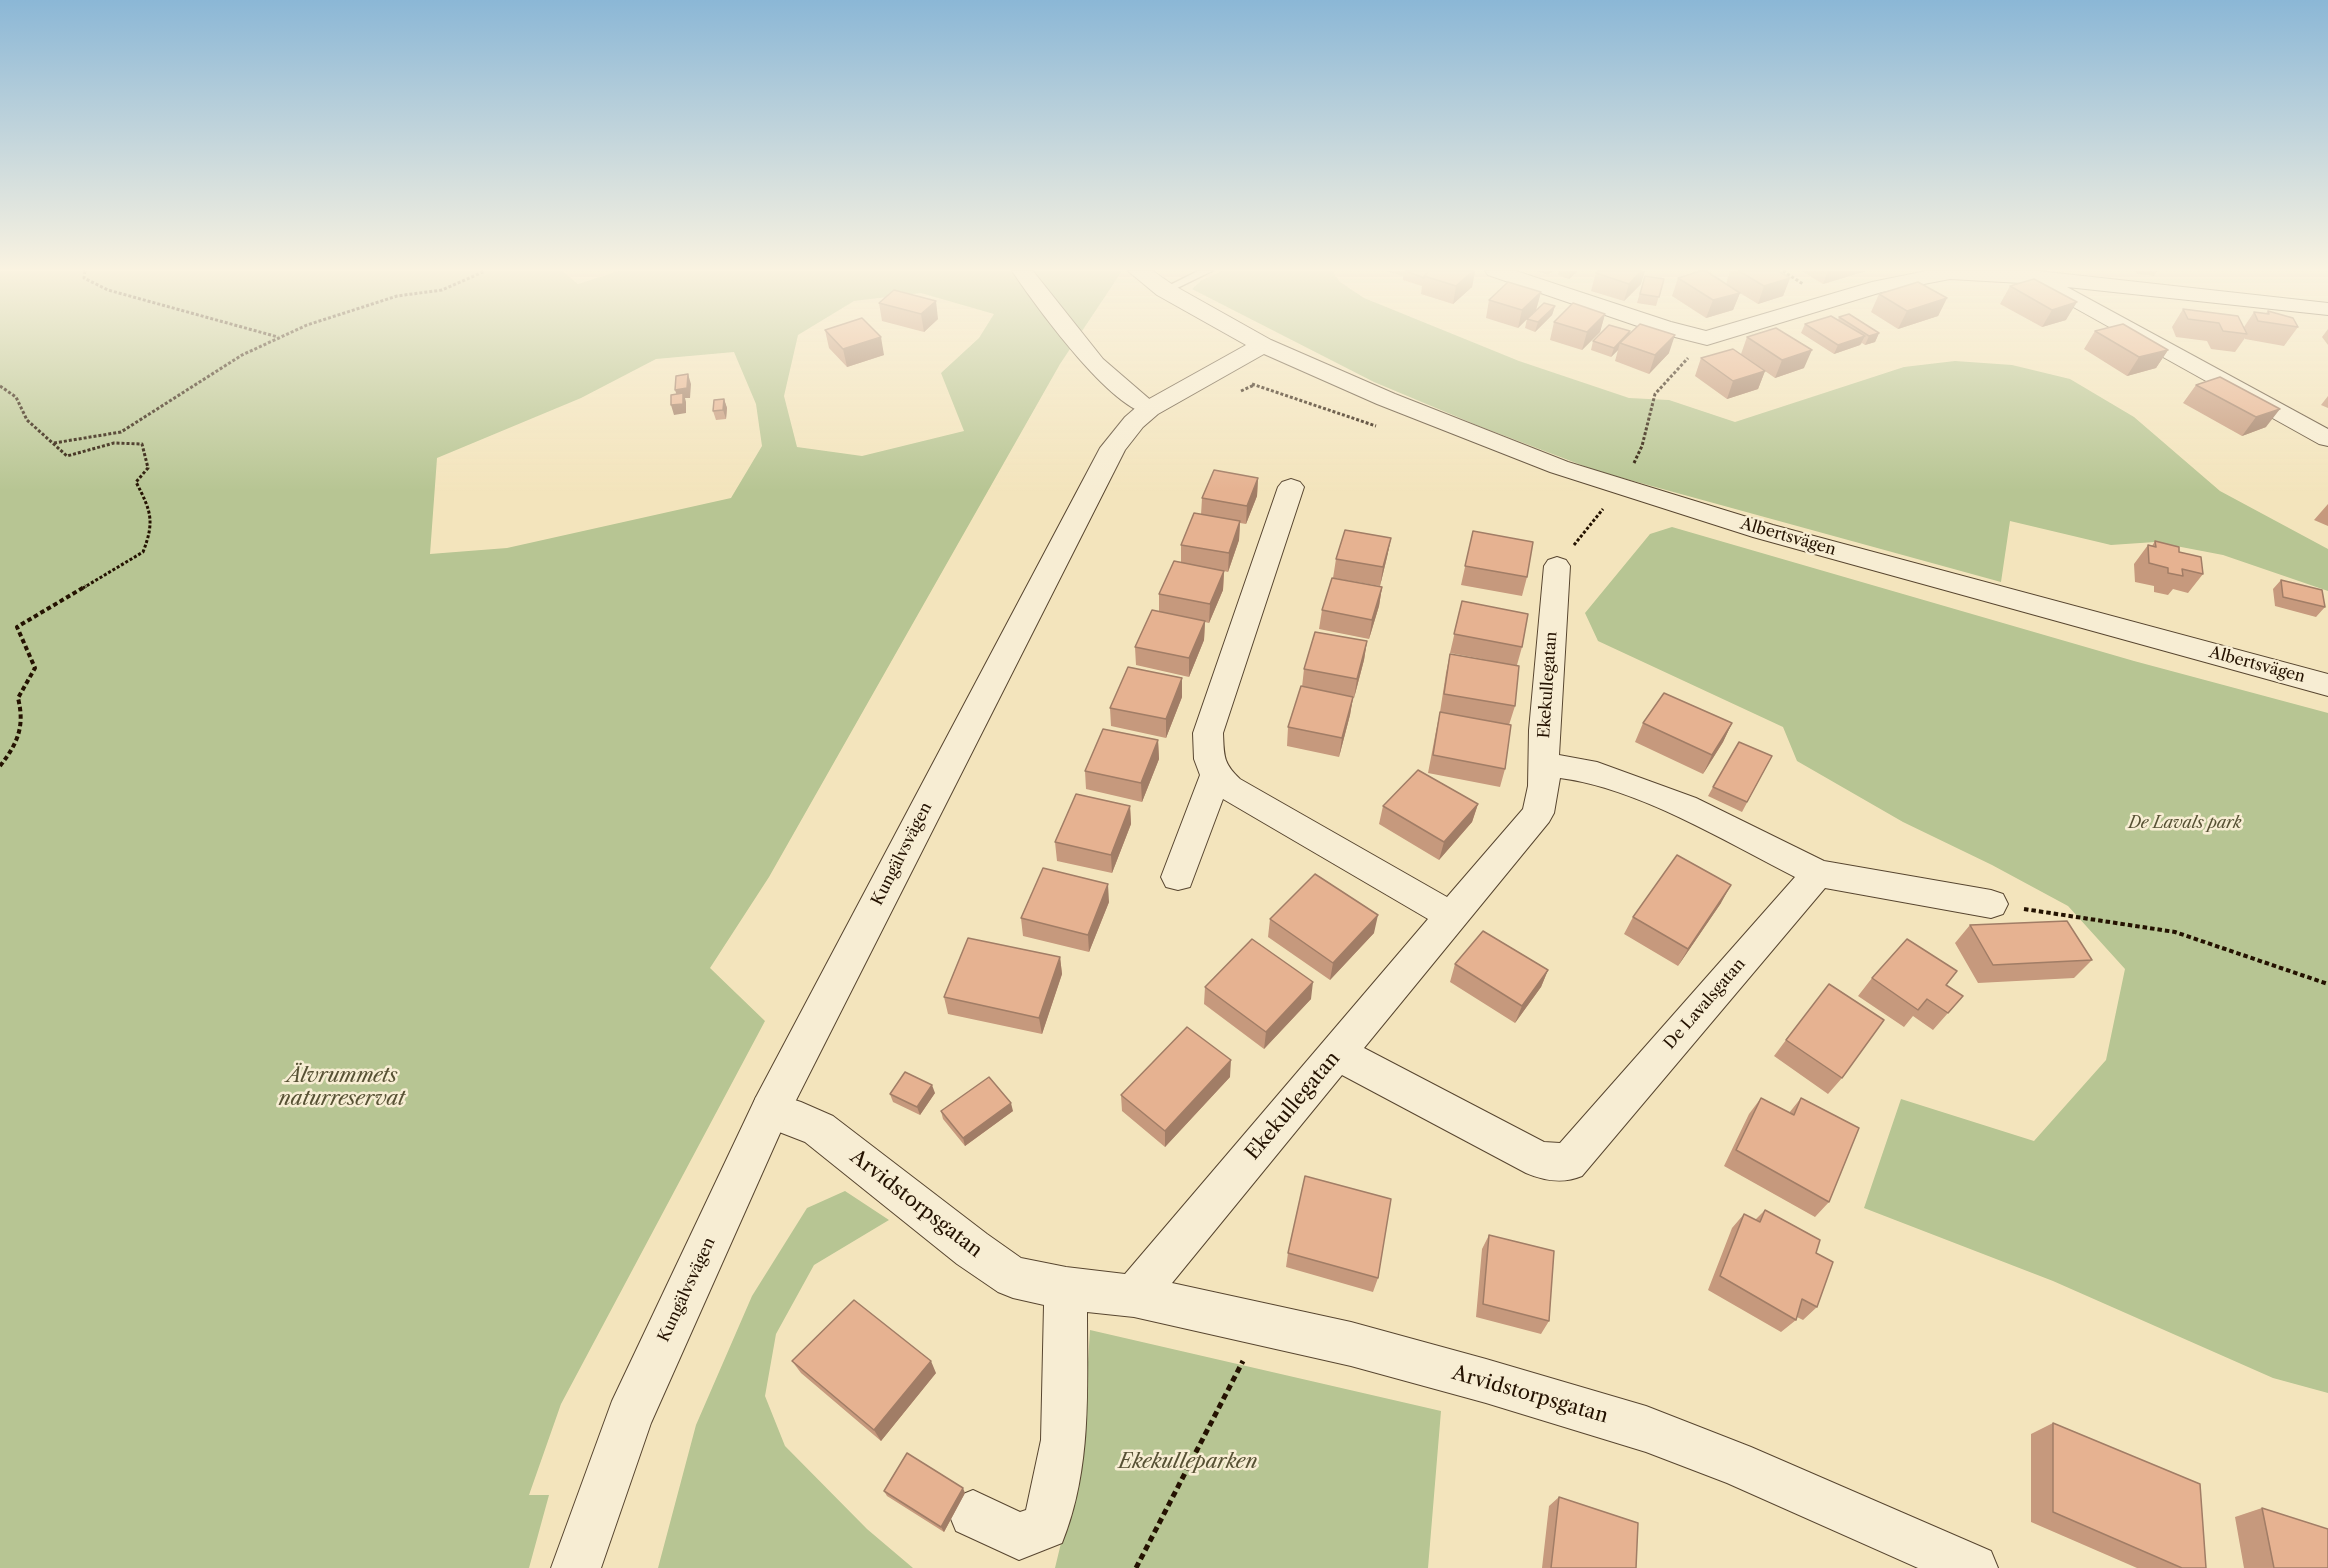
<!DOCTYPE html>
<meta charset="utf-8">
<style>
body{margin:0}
canvas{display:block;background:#f3e4bc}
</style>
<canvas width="2328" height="1568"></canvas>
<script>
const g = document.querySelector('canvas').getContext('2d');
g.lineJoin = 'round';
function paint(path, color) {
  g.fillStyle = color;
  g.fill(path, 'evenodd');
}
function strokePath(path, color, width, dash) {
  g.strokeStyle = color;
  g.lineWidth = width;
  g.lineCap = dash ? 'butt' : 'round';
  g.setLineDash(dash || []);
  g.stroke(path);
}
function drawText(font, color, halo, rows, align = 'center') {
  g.font = font + ' "Libre Caslon Text",serif';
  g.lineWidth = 5;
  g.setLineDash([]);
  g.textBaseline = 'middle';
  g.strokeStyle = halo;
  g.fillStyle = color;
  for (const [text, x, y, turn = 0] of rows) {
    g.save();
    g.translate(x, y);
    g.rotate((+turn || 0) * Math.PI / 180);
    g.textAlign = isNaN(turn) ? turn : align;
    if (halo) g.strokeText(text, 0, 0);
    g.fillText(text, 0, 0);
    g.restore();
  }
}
paint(new Path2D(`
 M 0,271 L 562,271 L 578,284 L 619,271 L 1122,271 L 1060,364 L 769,877 L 710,968 L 765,1021 L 561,1404 L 529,1495 L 549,1495 L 529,1568 L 0,1568 ZM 921,293 L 994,314 L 979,338 L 941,373 L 964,431 L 862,456 L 797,447 L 784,396 L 798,335 L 854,301 ZM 734,352 L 756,404 L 762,446 L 731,498 L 507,548 L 430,554 L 437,458 L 581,398 L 656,359 Z
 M 1222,271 L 1332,271 L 1340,282 L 1364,298 L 1519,361 L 1629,398 L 1669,400 L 1735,422 L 1904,367 L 1955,361 L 2012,365 L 2070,379 L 2134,417 L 2220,491 L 2328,549 L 2328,591 L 2223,555 L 2155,542 L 2111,545 L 2010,521 L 2001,582 L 1597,471 L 1479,426 L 1374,382 L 1192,289 L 1202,280 Z
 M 1672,527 L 2134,661 L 2328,713 L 2328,1393 L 2273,1378 L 2053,1281 L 1864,1208 L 1901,1099 L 2034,1141 L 2106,1060 L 2125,969 L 2068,906 L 1992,865 L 1903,822 L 1797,761 L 1783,727 L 1598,641 L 1585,613 L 1650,534 Z
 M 845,1191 L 889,1220 L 814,1265 L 776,1334 L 765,1396 L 785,1446 L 867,1529 L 913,1568 L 658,1568 L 696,1425 L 752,1296 L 807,1208 Z
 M 1090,1330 L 1441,1411 L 1428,1568 L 1055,1568 C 1075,1490 1086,1411 1090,1330 Z`), '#b7c593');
const service = new Path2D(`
 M 1198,271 L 1212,271 L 1169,292 L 1161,292 L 1160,290 Z`);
const minor = new Path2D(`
 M 1012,271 L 1033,271 L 1103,359 L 1161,409 L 1157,414 C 1119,423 1033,302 1012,271 Z
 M 1485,271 L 1516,271 L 1671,322 L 1706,331 L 1872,282 L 1926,271 L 2038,271 L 2328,303 L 2328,315 L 2067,287 L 2328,429 L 2328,446 L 2319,444 L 2041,289 L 2039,284 L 1950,279 L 1882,292 L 1707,345 L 1655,332 L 1488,275 Z
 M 1291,479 L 1300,482 L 1304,487 L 1223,733 C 1224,756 1223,763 1240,779 L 1447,897 L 1523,809 L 1528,786 L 1529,730 L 1544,566 L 1548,560 L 1557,557 L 1566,560 L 1570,566 L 1559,755 L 1597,762 L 1696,798 L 1824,861 L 1991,890 L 2003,894 L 2008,904 L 2003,914 L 1991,918 L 1825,888 L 1582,1176 C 1563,1184 1545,1181 1526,1173 L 1342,1075 L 1172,1283 L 1351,1322 L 1486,1359 L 1646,1406 L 1751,1447 L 1991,1551 L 1998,1568 L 1918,1568 L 1727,1483 L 1646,1452 L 1486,1403 L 1351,1366 L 1134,1317 L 1087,1312 C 1087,1390 1092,1469 1062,1543 L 1019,1560 L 956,1531 L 949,1514 L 956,1497 L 973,1490 L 1020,1512 L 1026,1510 L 1041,1440 L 1044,1305 L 1013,1298 L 998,1292 L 957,1264 L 805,1142 L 756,1123 L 751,1110 L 756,1097 L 770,1092 L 801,1102 L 833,1116 L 987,1234 L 1021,1258 L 1066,1267 L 1125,1274 L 1428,919 L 1223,799 L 1190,887 L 1178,890 L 1166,887 L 1161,877 L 1200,775 L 1194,759 L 1193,733 L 1278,487 L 1282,482 ZM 1560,778 C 1638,788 1724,841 1795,877 L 1560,1143 L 1544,1142 L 1364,1048 L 1549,822 L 1554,813 Z`);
const tertiary = new Path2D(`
 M 1128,271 L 1153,271 L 1173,285 L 1271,340 L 1395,394 L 1568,462 L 1773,525 L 2328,674 L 2328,696 L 1753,537 L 1550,472 L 1377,404 L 1264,354 L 1158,414 L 1143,427 L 1125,450 L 785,1122 L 651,1423 L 601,1568 L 551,1568 L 612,1401 L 756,1097 L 1100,448 L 1125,417 L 1140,404 L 1246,345 L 1157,295 Z`);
strokePath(service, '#584630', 3);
strokePath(minor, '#584630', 2);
strokePath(tertiary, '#584630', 2);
strokePath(new Path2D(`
 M 85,271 L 84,278 L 108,290 L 278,337
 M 1783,271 L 1803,284
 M 1252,384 L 1376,426
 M 0,386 L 16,397 L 27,420 L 67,456 L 114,443 L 142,444 L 148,468 L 136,482 C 151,511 155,521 143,552 L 83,588
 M 1241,391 L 1254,385
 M 54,443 L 121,432 L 242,355 L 307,325 L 397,296 L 442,290 L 485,271
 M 1634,463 L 1642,446 L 1655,394 L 1688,358
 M 1574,545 L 1603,509`), '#241201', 3, [3, 2]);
strokePath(new Path2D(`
 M 0,766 C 18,743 25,726 18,698 L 35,668 L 17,627 L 86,586
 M 2024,909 L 2175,932 L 2328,984`), '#241201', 4, [4.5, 3]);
strokePath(new Path2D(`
 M 1136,1568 L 1243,1361`), '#241201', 5, [6, 4]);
paint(service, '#f7edd3');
paint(minor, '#f7edd3');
paint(tertiary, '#f7edd3');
paint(new Path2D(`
 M 1387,271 L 1475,271 L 1472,287 L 1453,304 L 1421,294 L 1422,286 L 1403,280 L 1403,275 L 1402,276 Z
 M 1537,271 L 1553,271 L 1548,275 Z
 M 1559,271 L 1578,271 L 1569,279 L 1558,275 Z
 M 1730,271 L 1778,271 L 1790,278 L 1783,296 L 1758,304 L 1740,293 L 1733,310 L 1706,318 L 1672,296 L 1678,278 L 1726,284 Z
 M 1802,271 L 1866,271 L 1823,284 Z
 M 2136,271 L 2157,271 L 2154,276 L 2137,274 Z
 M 1596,273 L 1641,284 L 1624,301 L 1591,291 Z
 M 1645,276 L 1664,279 L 1656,306 L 1637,303 Z
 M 2034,279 L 2066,320 L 2042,327 L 2000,304 L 2010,286 Z
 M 1541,292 L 1536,310 L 1518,328 L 1486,318 L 1489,300 Z
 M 1879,294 L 1947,298 L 1938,316 L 1898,329 L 1871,312 Z
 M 879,303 L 938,319 L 924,332 L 882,321 Z
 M 1555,306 L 1552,315 L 1535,332 L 1525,328 L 1527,319 Z
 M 2183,309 L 2244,327 L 2254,312 L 2266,313 L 2268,311 L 2298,327 L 2284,346 L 2245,339 L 2245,338 L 2235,352 L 2211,349 L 2207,341 L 2176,337 L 2172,327 Z
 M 1605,314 L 1600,332 L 1582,350 L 1550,340 L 1554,322 Z
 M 1839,317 L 1879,333 L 1875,342 L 1865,345 L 1862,343 L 1860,345 L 1834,354 L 1801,333 L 1805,324 L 1838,320 Z
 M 2328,329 L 2328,345 L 2322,337 Z
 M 825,330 L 884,355 L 847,367 L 829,348 Z
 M 1630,331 L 1629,335 L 1669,353 L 1649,374 L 1615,361 L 1618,350 L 1611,357 L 1591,350 L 1593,341 Z
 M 2095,331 L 2168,350 L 2156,368 L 2127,376 L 2084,349 Z
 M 1747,337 L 1804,368 L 1775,378 L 1765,371 L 1758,389 L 1727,399 L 1695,376 L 1701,358 L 1741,354 Z
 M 2220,377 L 2266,427 L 2242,436 L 2183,403 L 2196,385 Z
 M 2328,396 L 2328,408 L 2321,405 Z
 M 724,399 L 727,408 L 726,419 L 716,420 L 713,411 Z
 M 1258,478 L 1257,496 L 1246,524 L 1240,523 L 1239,540 L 1228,572 L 1224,571 L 1223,590 L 1209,623 L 1205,622 L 1204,640 L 1189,677 L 1136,665 L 1135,647 L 1159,612 L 1159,594 L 1181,562 L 1181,545 L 1201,515 L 1202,498 Z
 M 2328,504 L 2328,526 L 2314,520 Z
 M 1473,531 L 1527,577 L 1522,596 L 1461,585 Z
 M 1391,538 L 1387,557 L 1380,586 L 1333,578 L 1336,559 Z
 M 2155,541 L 2179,552 L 2203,574 L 2188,593 L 2173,589 L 2168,595 L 2154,592 L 2154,586 L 2135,582 L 2134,564 L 2148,545 L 2152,546 Z
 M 2281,580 L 2325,607 L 2316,617 L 2275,606 L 2273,589 Z
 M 1382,587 L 1379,606 L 1369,639 L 1319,629 L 1322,610 Z
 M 1462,601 L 1522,647 L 1517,665 L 1515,706 L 1509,725 L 1505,769 L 1500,787 L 1428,773 L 1436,731 L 1440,712 L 1446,673 L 1450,654 L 1493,661 L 1450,653 Z
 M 1367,641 L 1364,660 L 1354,698 L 1353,698 L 1350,715 L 1339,757 L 1287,746 L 1288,727 L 1302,687 L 1304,669 Z
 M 1182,697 L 1166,738 L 1111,726 L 1110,708 Z
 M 1643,723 L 1732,723 L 1723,742 L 1703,774 L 1635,742 Z
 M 1158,740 L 1159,759 L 1142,802 L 1086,789 L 1085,771 Z
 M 1772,756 L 1742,812 L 1708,796 L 1713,787 Z
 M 1478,804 L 1472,822 L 1439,860 L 1379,824 L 1383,806 Z
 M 1130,806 L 1131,824 L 1112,873 L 1057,861 L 1055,842 Z
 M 1109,902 L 1089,952 L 1023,936 L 1021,918 Z
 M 1721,903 L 1678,966 L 1624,934 L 1633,917 Z
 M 1270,919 L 1374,933 L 1330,980 L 1268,937 Z
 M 1970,925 L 2092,960 L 2074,978 L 1978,983 L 1955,943 Z
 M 1060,957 L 1062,974 L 1042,1034 L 948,1014 L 944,997 Z
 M 1455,964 L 1548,970 L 1541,987 L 1515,1023 L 1450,982 Z
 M 1872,978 L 1946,985 L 1948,1013 L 1933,1030 L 1913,1016 L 1904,1027 L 1858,996 Z
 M 1205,987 L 1311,999 L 1264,1049 L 1204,1004 Z
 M 1786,1040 L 1842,1078 L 1828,1094 L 1774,1056 Z
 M 1230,1077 L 1165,1147 L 1122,1111 L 1121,1095 Z
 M 935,1093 L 920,1115 L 893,1102 L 890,1094 Z
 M 1761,1098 L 1789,1113 L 1801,1098 L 1829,1202 L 1815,1217 L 1724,1166 L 1749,1114 Z
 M 941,1111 L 1013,1111 L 965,1146 L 943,1119 Z
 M 1765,1210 L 1816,1253 L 1817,1307 L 1803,1320 L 1797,1317 L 1796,1320 L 1781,1332 L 1708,1290 L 1732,1228 L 1744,1214 L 1755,1220 Z
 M 1489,1235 L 1549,1321 L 1541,1334 L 1476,1317 L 1482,1249 Z
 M 1288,1253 L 1378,1278 L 1373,1292 L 1286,1267 Z
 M 792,1361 L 936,1373 L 881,1441 L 801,1373 Z
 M 2053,1423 L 2206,1568 L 2137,1568 L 2031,1522 L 2031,1434 Z
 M 884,1491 L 965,1493 L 944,1532 L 887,1496 Z
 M 1559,1497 L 1636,1568 L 1542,1568 L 1549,1506 Z
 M 2262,1508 L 2328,1568 L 2244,1568 L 2235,1517 Z`), '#c6997d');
paint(new Path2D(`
 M 1473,271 L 1475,271 L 1472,287 L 1453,304 L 1456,286 Z
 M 1571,271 L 1578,271 L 1569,279 Z
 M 1641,271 L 1645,271 L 1641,284 L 1624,301 L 1629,284 Z
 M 1828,271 L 1866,271 L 1823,284 Z
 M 1790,278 L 1783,296 L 1758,304 L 1764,286 Z
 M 1541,292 L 1536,310 L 1518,328 L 1522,310 Z
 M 1740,293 L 1733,310 L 1706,318 L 1713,300 Z
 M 1947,298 L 1938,316 L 1898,329 L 1907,311 Z
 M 936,301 L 938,319 L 924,332 L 921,314 Z
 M 2077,302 L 2066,320 L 2042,327 L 2052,310 Z
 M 1555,306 L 1552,315 L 1535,332 L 1538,322 Z
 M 1605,314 L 1600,332 L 1582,350 L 1587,332 Z
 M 1630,331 L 1627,340 L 1620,343 L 1618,350 L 1611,357 L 1614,348 Z
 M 1879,333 L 1875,342 L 1865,345 L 1869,336 Z
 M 1675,335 L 1669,353 L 1649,374 L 1655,355 Z
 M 1865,336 L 1860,345 L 1834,354 L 1838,345 Z
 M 881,337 L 884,355 L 847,367 L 843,349 Z
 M 1812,350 L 1804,368 L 1775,378 L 1782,360 Z
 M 2168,350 L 2156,368 L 2127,376 L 2139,357 Z
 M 1765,371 L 1758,389 L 1727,399 L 1733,381 Z
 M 688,374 L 691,384 L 690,398 L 685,398 L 686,402 L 686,413 L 674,415 L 671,405 L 678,399 L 675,390 Z
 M 724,399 L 727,408 L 726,419 L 723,410 Z
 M 2280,409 L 2266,427 L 2242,436 L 2256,417 Z
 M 1258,478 L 1257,496 L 1246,524 L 1247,506 Z
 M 1240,521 L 1239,540 L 1228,572 L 1229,553 Z
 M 1391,538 L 1387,557 L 1380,586 L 1383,567 Z
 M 1224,571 L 1223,590 L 1209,623 L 1210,604 Z
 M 1382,587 L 1379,606 L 1369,639 L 1372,620 Z
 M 1205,621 L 1204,640 L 1189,677 L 1189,658 Z
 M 1367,641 L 1364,660 L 1354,698 L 1357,679 Z
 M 1182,678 L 1182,697 L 1166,738 L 1166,719 Z
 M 1353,697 L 1350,715 L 1339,757 L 1342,738 Z
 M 1732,723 L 1723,742 L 1703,774 L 1712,755 Z
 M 1158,740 L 1159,759 L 1142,802 L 1141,783 Z
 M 1478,804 L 1472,822 L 1439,860 L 1444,842 Z
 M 1130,806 L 1131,824 L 1112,873 L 1111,855 Z
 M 1108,884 L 1109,902 L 1089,952 L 1088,935 Z
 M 1731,885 L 1721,903 L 1678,966 L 1688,949 Z
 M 1378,915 L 1374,933 L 1330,980 L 1333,963 Z
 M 1060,957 L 1062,974 L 1042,1034 L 1039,1018 Z
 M 1548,970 L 1541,987 L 1515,1023 L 1522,1006 Z
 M 1313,982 L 1311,999 L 1264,1049 L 1266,1032 Z
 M 1231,1060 L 1230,1077 L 1165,1147 L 1165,1131 Z
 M 932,1085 L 935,1093 L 920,1115 L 917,1107 Z
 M 1011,1103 L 1013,1111 L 965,1146 L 963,1138 Z
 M 931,1361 L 936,1373 L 881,1441 L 874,1430 Z
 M 963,1488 L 965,1493 L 944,1532 L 941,1527 Z`), '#a17d66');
const building = new Path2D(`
 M 1406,271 L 1429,271 L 1424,276 L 1424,278 Z
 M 1429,271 L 1473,271 L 1456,286 L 1424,276 Z
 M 1598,271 L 1641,271 L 1629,284 L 1596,273 Z
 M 1701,271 L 1706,271 L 1740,293 L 1713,300 L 1678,278 Z
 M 1739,271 L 1778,271 L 1790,278 L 1764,286 Z
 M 1645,276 L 1664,279 L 1659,297 L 1640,294 Z
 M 2034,279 L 2077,302 L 2052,310 L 2010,286 Z
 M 1508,282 L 1541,292 L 1522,310 L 1489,300 Z
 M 1918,282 L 1947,298 L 1907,311 L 1879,294 Z
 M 894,290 L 936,301 L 921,314 L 879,303 Z
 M 1544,303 L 1555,306 L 1538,322 L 1527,319 Z
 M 1573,303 L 1605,314 L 1587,332 L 1554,322 Z
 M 2183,309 L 2238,316 L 2247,334 L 2223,331 L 2219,323 L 2188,319 Z
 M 2268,311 L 2293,318 L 2298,327 L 2258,321 L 2254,312 L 2269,314 Z
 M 1849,314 L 1879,333 L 1869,336 L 1839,317 Z
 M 1831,316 L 1865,336 L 1838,345 L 1805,324 Z
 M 862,318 L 881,337 L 843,349 L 825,330 Z
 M 1640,324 L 1675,335 L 1655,355 L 1620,343 Z
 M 2123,324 L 2168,350 L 2139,357 L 2095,331 Z
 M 1609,325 L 1630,331 L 1614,348 L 1593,341 Z
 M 1776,328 L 1812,350 L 1782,360 L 1747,337 Z
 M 1733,349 L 1765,371 L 1733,381 L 1701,358 Z
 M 688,374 L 687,388 L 675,390 L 676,376 Z
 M 2220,377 L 2280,409 L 2256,417 L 2196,385 Z
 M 683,393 L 683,404 L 671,405 L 671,395 Z
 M 724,399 L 723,410 L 713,411 L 714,400 Z
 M 1214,470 L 1258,478 L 1247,506 L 1202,498 Z
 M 1194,513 L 1240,521 L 1229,553 L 1181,545 Z
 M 1345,530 L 1391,538 L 1383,567 L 1336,559 Z
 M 1473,531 L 1533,542 L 1527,577 L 1465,566 Z
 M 2155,541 L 2179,547 L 2179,552 L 2201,557 L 2203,574 L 2182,569 L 2183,576 L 2168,573 L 2168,568 L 2149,563 L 2148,545 L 2156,547 Z
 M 1174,561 L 1224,571 L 1210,604 L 1159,594 Z
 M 1332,578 L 1382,587 L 1372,620 L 1322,610 Z
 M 2281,580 L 2322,590 L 2325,607 L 2283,597 Z
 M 1462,601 L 1528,614 L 1522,647 L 1454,634 Z
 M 1152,610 L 1205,621 L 1189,658 L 1135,647 Z
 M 1315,632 L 1367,641 L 1357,679 L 1304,669 Z
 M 1450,654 L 1519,666 L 1515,706 L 1444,694 Z
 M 1128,667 L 1182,678 L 1166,719 L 1110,708 Z
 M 1301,686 L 1353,697 L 1342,738 L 1288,727 Z
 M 1664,693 L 1732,723 L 1712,755 L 1643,723 Z
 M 1440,712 L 1511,725 L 1505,769 L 1433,755 Z
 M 1103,729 L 1158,740 L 1141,783 L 1085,771 Z
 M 1739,742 L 1772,756 L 1747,802 L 1713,787 Z
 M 1418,770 L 1478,804 L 1444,842 L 1383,806 Z
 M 1076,794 L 1130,806 L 1111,855 L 1055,842 Z
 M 1677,855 L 1731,885 L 1688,949 L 1633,917 Z
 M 1043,868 L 1108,884 L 1088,935 L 1021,918 Z
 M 1315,874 L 1378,915 L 1333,963 L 1270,919 Z
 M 2067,921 L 2092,960 L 1993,965 L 1970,925 Z
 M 1483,931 L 1548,970 L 1522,1006 L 1455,964 Z
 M 968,938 L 1060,957 L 1039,1018 L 944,997 Z
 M 1252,939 L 1313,982 L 1266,1032 L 1205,987 Z
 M 1907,939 L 1957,971 L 1946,985 L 1963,996 L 1948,1013 L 1927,999 L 1918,1010 L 1872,978 Z
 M 1829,984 L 1884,1020 L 1842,1078 L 1786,1040 Z
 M 1187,1027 L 1231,1060 L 1165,1131 L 1121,1095 Z
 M 905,1072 L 932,1085 L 917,1107 L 890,1094 Z
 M 989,1077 L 1011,1103 L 963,1138 L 941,1111 Z
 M 1761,1098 L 1794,1115 L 1801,1098 L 1859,1128 L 1829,1202 L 1736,1150 Z
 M 1305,1176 L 1391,1199 L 1378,1278 L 1288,1253 Z
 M 1765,1210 L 1820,1240 L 1816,1253 L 1833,1262 L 1817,1307 L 1802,1299 L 1796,1320 L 1720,1276 L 1744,1214 L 1760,1222 Z
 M 1489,1235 L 1554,1251 L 1549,1321 L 1483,1304 Z
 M 854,1300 L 931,1361 L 874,1430 L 792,1361 Z
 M 2053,1423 L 2200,1484 L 2206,1568 L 2182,1568 L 2053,1512 Z
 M 907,1453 L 963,1488 L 941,1527 L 884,1491 Z
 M 1559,1497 L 1638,1523 L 1636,1568 L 1551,1568 Z
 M 2262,1508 L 2328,1529 L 2328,1568 L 2274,1568 Z`);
paint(building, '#e6b291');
strokePath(building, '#a17d66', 1.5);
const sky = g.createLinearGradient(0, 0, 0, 491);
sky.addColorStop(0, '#8bb7d6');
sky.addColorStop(0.55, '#faf3e1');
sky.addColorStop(1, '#faf3e100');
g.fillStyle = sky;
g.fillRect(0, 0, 2328, 491);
drawText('16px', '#241201', '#f7edd3', [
 ["Albertsvägen",1788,537,16],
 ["Albertsvägen",2257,665,15],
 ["Ekekullegatan",1548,685,-86],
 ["Kungälvsvägen",902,854,-63],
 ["De Lavalsgatan",1705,1004,-49],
 ["Kungälvsvägen",687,1290,-65]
]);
drawText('italic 16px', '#575134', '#f7edd3', [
 ["De Lavals park",2185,823]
]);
drawText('italic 20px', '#575134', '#f7edd3', [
 ["Älvrummets",342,1076],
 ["naturreservat",342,1099],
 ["Ekekulleparken",1188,1462]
]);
drawText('20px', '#241201', '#f7edd3', [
 ["Ekekullegatan",1293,1106,-50],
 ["Arvidstorpsgatan",916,1204,38],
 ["Arvidstorpsgatan",1530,1395,16]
]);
</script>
